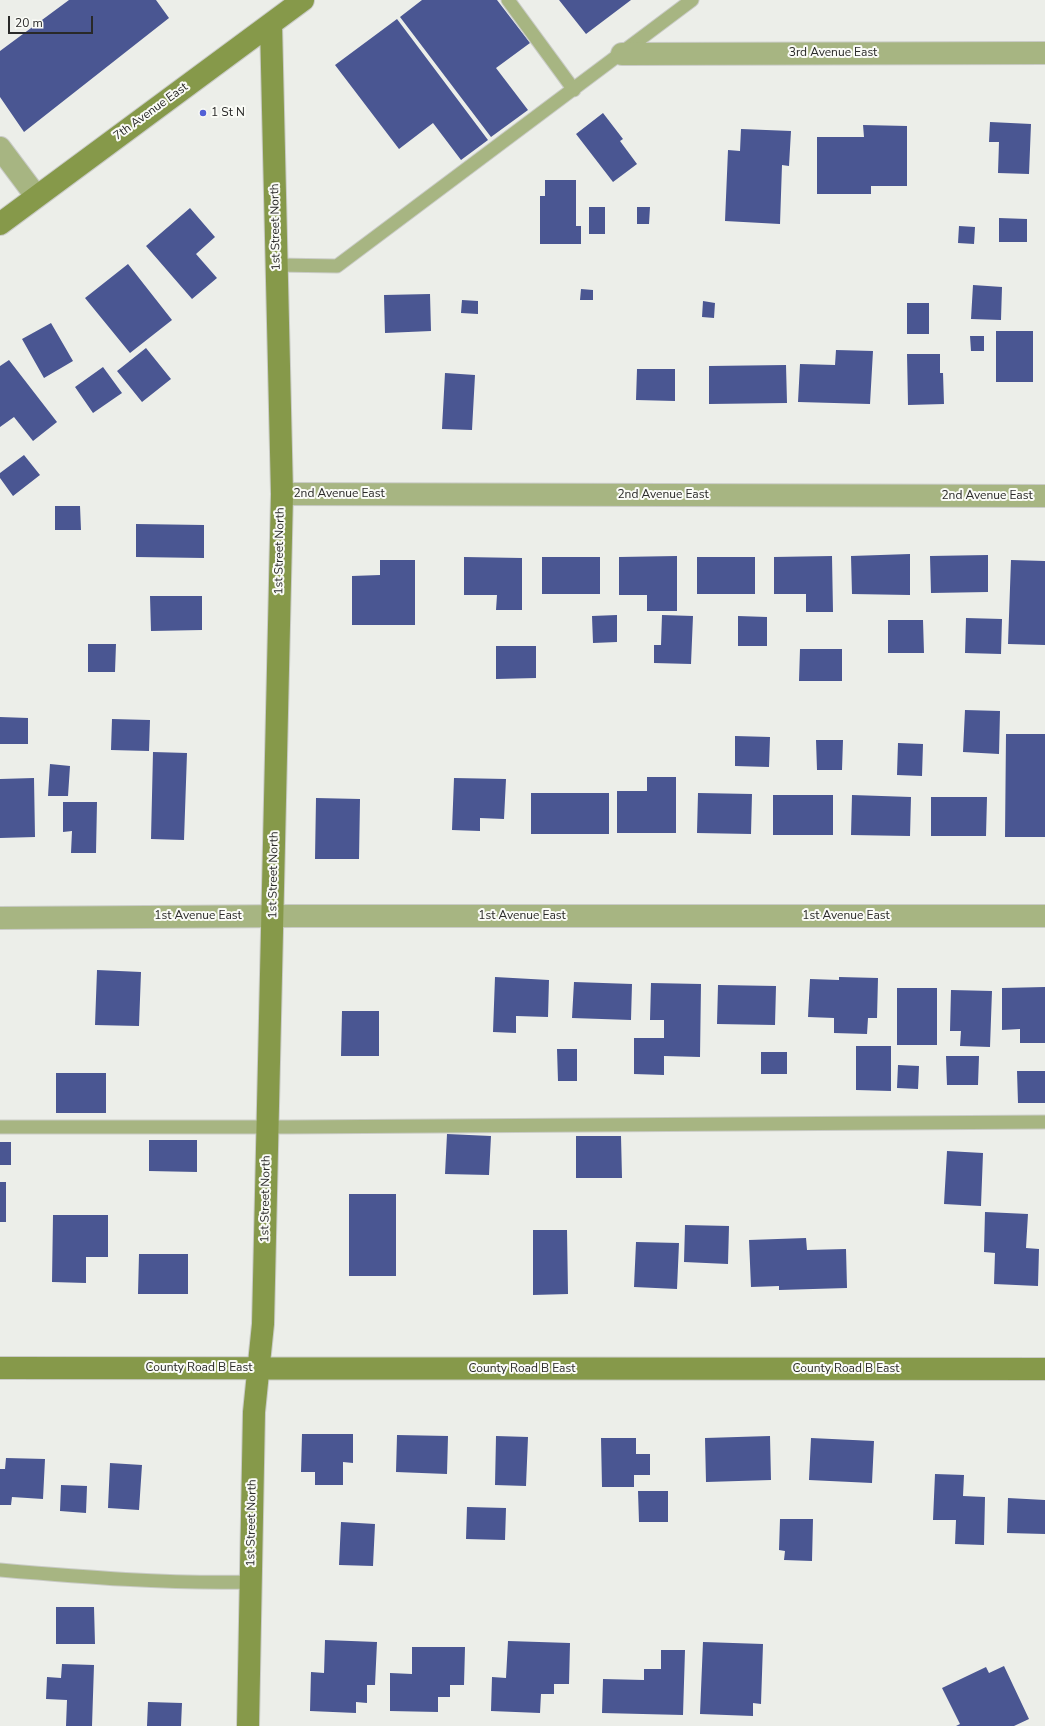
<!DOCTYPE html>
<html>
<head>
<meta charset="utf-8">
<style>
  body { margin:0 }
  #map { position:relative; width:1045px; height:1726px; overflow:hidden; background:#eceee9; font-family:"Nunito Sans",sans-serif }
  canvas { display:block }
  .scale { position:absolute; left:8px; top:16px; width:85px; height:18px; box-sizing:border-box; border:2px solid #292928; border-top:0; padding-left:5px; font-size:12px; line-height:14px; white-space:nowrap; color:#292928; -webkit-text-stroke:3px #fafbf6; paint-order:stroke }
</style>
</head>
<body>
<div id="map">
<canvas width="1045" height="1726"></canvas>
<div class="scale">20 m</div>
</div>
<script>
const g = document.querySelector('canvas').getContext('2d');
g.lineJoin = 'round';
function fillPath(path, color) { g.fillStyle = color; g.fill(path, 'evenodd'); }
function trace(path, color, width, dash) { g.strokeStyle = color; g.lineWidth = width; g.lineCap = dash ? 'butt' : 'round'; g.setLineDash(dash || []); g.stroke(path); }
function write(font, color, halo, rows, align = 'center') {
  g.font = font + ' "Nunito Sans",sans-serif'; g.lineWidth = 4; g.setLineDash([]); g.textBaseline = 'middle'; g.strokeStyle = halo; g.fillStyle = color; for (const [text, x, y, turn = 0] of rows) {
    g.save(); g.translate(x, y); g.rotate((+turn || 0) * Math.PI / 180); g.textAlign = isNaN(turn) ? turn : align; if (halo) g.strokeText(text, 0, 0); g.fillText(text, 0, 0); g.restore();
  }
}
fillPath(new Path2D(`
  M69,0H156L169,18L24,132L0,97V51Z
  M422,0H497L530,43L496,68L528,110L491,137L400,17Z
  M559,0H631L586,34Z
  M397,19L488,140L461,160L433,123L399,149L335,65Z
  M603,113L623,139L620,141L637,164L613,182L576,134Z
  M990,122L1031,124L1029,174L998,173L999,142H989Z
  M863,125L907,126V186H871V194H817V137H864Z
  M741,129L791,131L789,166L782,165L780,224L725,221L728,150L740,151Z
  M545,180H576V226H581V244H540V196H545Z
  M589,207H605V234H589Z
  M637,207H650L649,224H637Z
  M190,208L215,237L196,254L217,278L192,299L146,246Z
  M999,218L1027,219V242H999Z
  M959,226L975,227L974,244L958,243Z
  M128,264L172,320L130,353L85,298Z
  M973,285L1002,287L1001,320L971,319Z
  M581,289L593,290V300H580Z
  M430,294L431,331L385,333L384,295Z
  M462,300L478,301V314L461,313Z
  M703,301L715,303L714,318L702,317Z
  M907,303H929V334H907Z
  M51,323L73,361L44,378L22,339Z
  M996,331H1033V382H996Z
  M970,336H984V351H971Z
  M146,348L171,379L142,402L117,371Z
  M836,350L873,351L870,404L798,402L800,364L835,365Z
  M907,354H940V373H943L944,404L908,405Z
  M9,360L57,422L33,441L14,417L0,427V366Z
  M786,365L787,403L709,404V366Z
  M103,367L122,393L93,413L75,387Z
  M637,369H675V401L636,400Z
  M445,373L475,375L472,430L442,429Z
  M24,455L40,475L13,496L0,478V473Z
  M55,506H80L81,530H55Z
  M136,524L204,525V558L136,557Z
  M910,554V595L852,594L851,556Z
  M988,555V592L931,593L930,556Z
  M677,556V611H647V595H619V557Z
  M832,556L833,612H806V594H774V557Z
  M464,557L522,558V610H496L497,595H464Z
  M542,557H600V594H542Z
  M697,557H755V594H697Z
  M380,560H415V625H352V576L380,575Z
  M1011,560L1045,561V645L1008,644Z
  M150,596H202V630L151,631Z
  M617,615V642L593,643L592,616Z
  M662,615L693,616L691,664L654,663V645H661Z
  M738,616L767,617V646H738Z
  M966,618L1002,619L1001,654L965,653Z
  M888,620H923L924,653H888Z
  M88,644H116L115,672H88Z
  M496,646H536V678L496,679Z
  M800,649H842V681H799Z
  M965,710L1000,711L999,754L963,752Z
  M0,717L28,718V744H0Z
  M112,719L150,720L149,751L111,750Z
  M1006,734H1045V837H1005Z
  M735,736L770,737L769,767L735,766Z
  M816,740H843L842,770H817Z
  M898,743L923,744L922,776L897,775Z
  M153,752L187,753L184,840L151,839Z
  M50,764L70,766L68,796H48Z
  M647,777H676V833H617V791H647Z
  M34,778L35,837L0,838V779Z
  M454,778L506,779L504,819L480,818V831L452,830Z
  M531,793H609V834H531Z
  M698,793L752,794L751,834L697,833Z
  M773,795H833V835H773Z
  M852,795L911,797L910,836L851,835Z
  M931,797H987L986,836H931Z
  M316,798L360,799L359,859H315Z
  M63,802H97L96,853H71L72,831L63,832Z
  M97,970L141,972L139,1026L95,1025Z
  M495,977L549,980L548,1017L516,1016V1033L493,1032Z
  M839,977L878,978L877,1018H868L867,1034L834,1033V1018L808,1017L810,979L839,980Z
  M574,982L632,984L631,1020L572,1018Z
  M651,983L701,984L700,1057L664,1056V1075L634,1074V1038H664V1020H650Z
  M718,985L776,986L775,1025L717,1024Z
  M1045,987V1043H1020V1029L1002,1030V988Z
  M897,988H937V1045H897Z
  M951,990L992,991L990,1047L960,1046L961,1031H950Z
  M342,1011H379V1056H341Z
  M856,1046H891V1091L856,1090Z
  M557,1049H577V1081H558Z
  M761,1052H787V1074H761Z
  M946,1056H979L978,1085H947Z
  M898,1065L919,1066L918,1089L897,1088Z
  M1017,1071H1045V1103H1018Z
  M56,1073H106V1113H56Z
  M447,1134L491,1136L489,1175L445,1174Z
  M576,1136H621L622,1178H576Z
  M149,1140H197V1172L149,1171Z
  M0,1142H11V1165H0Z
  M947,1151L983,1153L981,1206L944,1204Z
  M0,1182H6V1222H0Z
  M349,1194H396V1276H349Z
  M985,1212L1028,1214L1026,1248L1039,1249L1038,1286L994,1284L995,1253L984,1252Z
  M53,1215H108V1257H86V1283L52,1282Z
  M685,1225L729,1226L728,1264L684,1262Z
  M533,1230H567L568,1294L533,1295Z
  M806,1238L807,1250L846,1249L847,1288L779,1290V1286L751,1287L749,1240Z
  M636,1242L679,1243L677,1289L634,1287Z
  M139,1254H188V1294H138Z
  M302,1434H353V1463L343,1462V1485H315V1472H301Z
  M397,1435L448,1436L447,1474L396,1472Z
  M496,1436L528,1437L526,1486L495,1485Z
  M770,1436L771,1480L706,1482L705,1438Z
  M601,1438H636V1454H650V1475H634V1487H602Z
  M811,1438L874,1441L872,1483L809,1480Z
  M6,1458L45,1459L43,1499L12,1497L11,1505H0V1469H5Z
  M110,1463L142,1465L139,1510L108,1508Z
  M935,1474L964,1475L963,1496L985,1497L984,1545L955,1544L956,1520H933Z
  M61,1485L87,1486L86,1513L60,1511Z
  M638,1491H668V1522H639Z
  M1008,1498L1045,1500V1534L1007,1533Z
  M467,1507L506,1508L505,1540L466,1539Z
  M780,1519H813L812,1561L784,1560L785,1551L779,1550Z
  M341,1522L375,1524L373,1566L339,1565Z
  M56,1607H94L95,1644H56Z
  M325,1640L377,1642L375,1685H367V1703L356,1702V1713L310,1711L311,1672L324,1673Z
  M508,1641L570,1643L569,1684H554V1694H541L540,1713L491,1711L492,1677L506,1678Z
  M703,1642L763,1644L761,1704L753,1703V1716L700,1714Z
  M412,1647H465L464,1685H450V1697H438V1712L390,1711V1673L412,1674Z
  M661,1650H685L683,1715L602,1713L603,1679L644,1680V1669H661Z
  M62,1664L94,1665L92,1726H66L67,1700L46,1699L47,1677L61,1678Z
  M1004,1666L1029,1719L1014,1726H956L960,1724L942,1688L986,1667L989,1673Z
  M148,1702L182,1703L181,1726H147Z`), '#4a5692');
const lane = new Path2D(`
  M508,0L574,90
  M277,265L337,266L692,0
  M0,1127H289L1045,1122
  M0,1570C82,1577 169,1584 251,1582`);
const street = new Path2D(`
  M622,54L1045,53
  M0,148L36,196
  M282,494L1045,496
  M0,918L293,916H1045`);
const secondary = new Path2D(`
  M0,224L303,0
  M0,1368L1045,1369
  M248,1726L254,1412L263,1324L282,494L271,24`);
trace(lane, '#c9cbc6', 15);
trace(street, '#c9cbc6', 24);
trace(secondary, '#c9cbc6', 24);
trace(lane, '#a7b582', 13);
trace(street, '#a7b582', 22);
trace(secondary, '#86994a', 22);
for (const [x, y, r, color] of [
  [203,113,4,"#5160d6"]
]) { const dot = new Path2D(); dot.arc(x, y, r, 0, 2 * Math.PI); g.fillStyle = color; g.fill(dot); trace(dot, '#fafbf6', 1.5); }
write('12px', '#292928', '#fafbf6', [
  ["3rd Avenue East",833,53],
  ["7th Avenue East",151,112,-36],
  ["1st Street North",276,227,-91],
  ["2nd Avenue East",339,494],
  ["2nd Avenue East",663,495],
  ["2nd Avenue East",987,496],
  ["1st Street North",280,551,-89],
  ["1st Street North",274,875,-89],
  ["1st Avenue East",198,916],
  ["1st Avenue East",522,916],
  ["1st Avenue East",846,916],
  ["1st Street North",266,1199,-89],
  ["County Road B East",199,1368],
  ["County Road B East",522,1369],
  ["County Road B East",846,1369],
  ["1st Street North",252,1523,-89]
]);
write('12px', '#292928', '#fafbf6', [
  ["1 St N",211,113]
], 'left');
</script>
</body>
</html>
